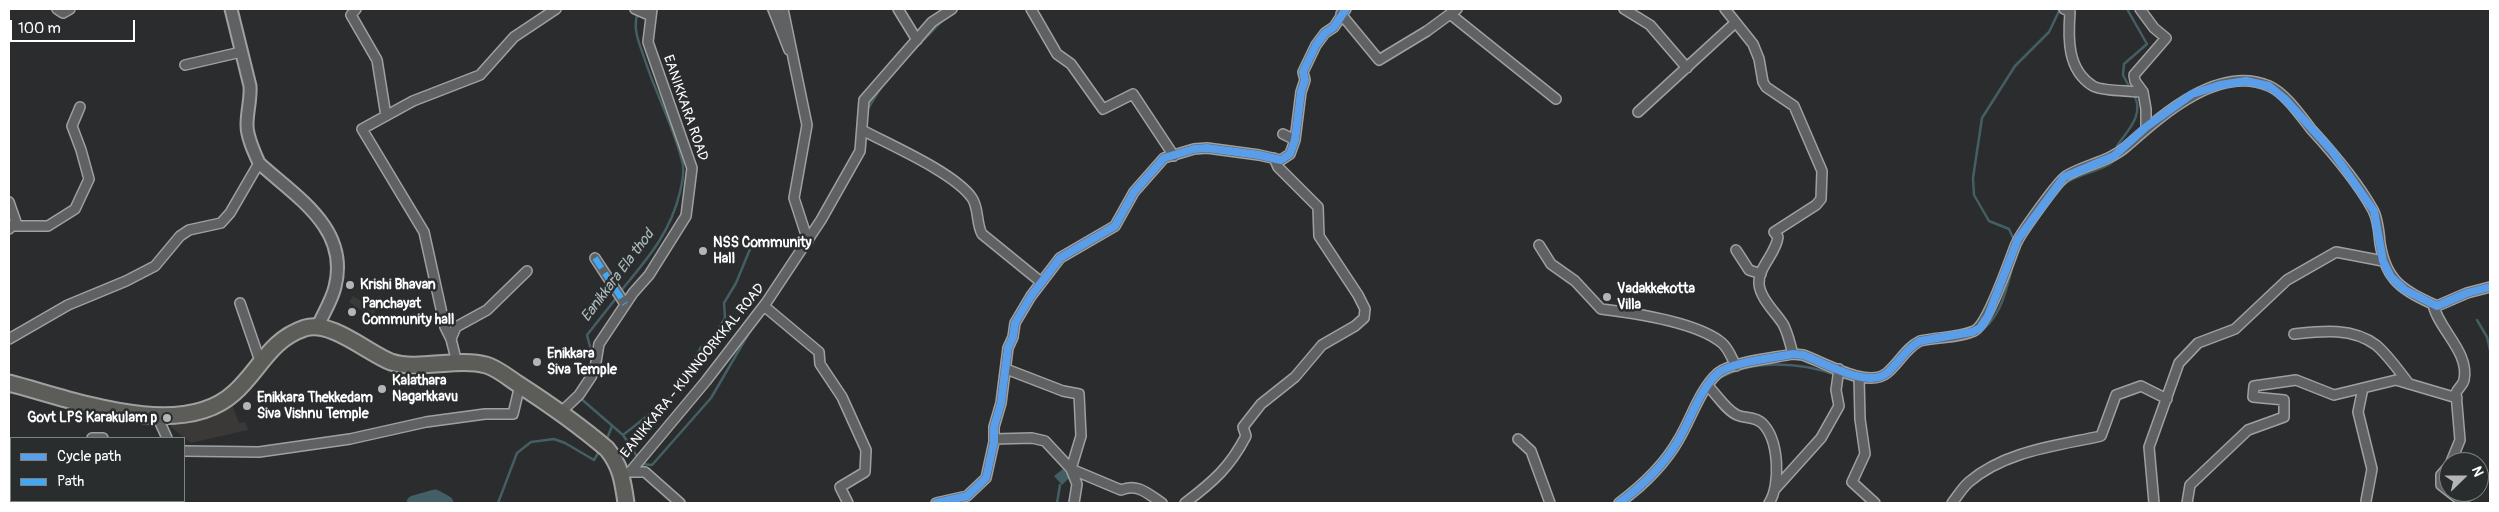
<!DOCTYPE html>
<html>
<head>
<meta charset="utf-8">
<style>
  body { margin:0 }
  #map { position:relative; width:2499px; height:512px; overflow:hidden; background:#2b2c2d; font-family:Pangolin,sans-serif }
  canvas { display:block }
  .frame { position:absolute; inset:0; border:10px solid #fff; pointer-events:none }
  .legend { position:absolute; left:10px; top:437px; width:175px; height:65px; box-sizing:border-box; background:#2a2d2e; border:1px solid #7f8182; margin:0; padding:6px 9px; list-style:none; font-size:15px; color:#fff }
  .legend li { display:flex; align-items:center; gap:10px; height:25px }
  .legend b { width:25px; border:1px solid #7f8182 }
  .north { position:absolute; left:2439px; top:452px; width:50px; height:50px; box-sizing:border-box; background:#2a2d2e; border:1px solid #7f8182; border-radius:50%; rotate:68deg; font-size:14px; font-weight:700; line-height:20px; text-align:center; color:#fff }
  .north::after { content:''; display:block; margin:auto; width:18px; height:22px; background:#b5b5b6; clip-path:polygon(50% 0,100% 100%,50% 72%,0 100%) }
  .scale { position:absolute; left:10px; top:20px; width:125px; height:22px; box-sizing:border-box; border:2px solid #fff; border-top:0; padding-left:6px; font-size:15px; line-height:18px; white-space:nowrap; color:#fff; -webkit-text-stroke:4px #2a2d2e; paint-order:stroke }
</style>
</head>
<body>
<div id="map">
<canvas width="2499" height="512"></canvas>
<div class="frame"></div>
<ul class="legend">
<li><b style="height:6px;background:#5a9eea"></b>Cycle path</li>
<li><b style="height:6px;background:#3fa9f5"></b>Path</li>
</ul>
<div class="north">N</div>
<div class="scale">100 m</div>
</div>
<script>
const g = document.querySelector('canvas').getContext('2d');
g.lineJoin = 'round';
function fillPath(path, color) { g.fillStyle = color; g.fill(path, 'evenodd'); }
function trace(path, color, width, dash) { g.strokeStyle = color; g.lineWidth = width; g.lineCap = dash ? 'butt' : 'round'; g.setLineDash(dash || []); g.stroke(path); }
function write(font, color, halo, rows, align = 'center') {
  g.font = font + ' Pangolin,sans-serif'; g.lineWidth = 5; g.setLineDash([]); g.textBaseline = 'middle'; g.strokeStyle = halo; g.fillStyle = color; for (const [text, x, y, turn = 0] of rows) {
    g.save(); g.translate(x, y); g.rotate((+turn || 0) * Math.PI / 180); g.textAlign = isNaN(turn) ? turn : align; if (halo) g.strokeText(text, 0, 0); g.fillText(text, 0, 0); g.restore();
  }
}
fillPath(new Path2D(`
  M353,296L376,310L372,317L349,302Z
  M231,402L239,423L245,422L248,430L191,443L171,427L170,418Z`), '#3b3937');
fillPath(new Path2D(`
  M1063,469L1070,477L1062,485L1054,476Z`), '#445f64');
trace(new Path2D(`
  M767,9L772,19
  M2127,9L2147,44L2124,64L2123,75L2130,88
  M913,51L944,19
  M867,110L880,89
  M2117,150V146C2127,131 2145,115 2134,95
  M852,174L860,159
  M2063,185C2081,171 2101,173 2116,159L2117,155
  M2023,239L2044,209
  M2014,240L2009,229L1989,221L1974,195L1973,178L1982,118L2015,66L2049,32L2060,9
  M620,292C647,259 670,234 680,192C682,184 684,173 683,165C675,128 655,93 644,57C639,43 632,27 638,13
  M2477,320L2487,337L2490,350
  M1977,333C2000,321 2006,291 2012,268
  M593,358L587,335L617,297
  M1841,377L1857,382
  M1718,379C1753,359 1799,362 1836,375
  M1862,383L1877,381
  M579,397L623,435L669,399L681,383L701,347L711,342L725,318L724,303L736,283L753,242C770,240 781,248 799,248
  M623,435L642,464L652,465L711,398L749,333L787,279
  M606,441L612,426
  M1627,502L1642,491L1655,478
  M498,503L517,453L531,442L554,439L565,443L594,460L600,450
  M1057,503L1060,485`), '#445f64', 2.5);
trace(new Path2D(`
  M414,503L435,497L446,503`), '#445f64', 15);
const minor = new Path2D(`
  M57,9L63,13L70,9
  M356,9L351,15L377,60L386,116
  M635,9L651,16
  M773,9L789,50
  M783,9L807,125L794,198L808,241
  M898,9L917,40
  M1031,9L1057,54L1071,64L1103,109L1133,94L1174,156
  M1624,9L1650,25L1687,68
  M1725,9L1753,44L1759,59L1763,82L1766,87L1794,106L1822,171L1821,199L1816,205L1774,232L1778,237C1776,254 1758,267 1759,284C1760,298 1776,313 1783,324C1788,333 1790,344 1793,354
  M2064,9L2070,12C2068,38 2067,70 2093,86C2101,91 2131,91 2143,92L2146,109V127
  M2140,9L2154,28L2166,38L2134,75L2135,81L2143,92
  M1341,14L1379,60L1427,31L1457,9
  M1450,14L1556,99
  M185,65L241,52
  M1638,112L1735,23
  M862,130C890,145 955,173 972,198C979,208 976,223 982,234L1041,282
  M1283,134L1295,140
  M9,202L16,222L9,229
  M15,226H48L75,209L89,179L81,150L72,126L80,107
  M2017,242C2021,233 2058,181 2066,176C2086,164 2109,162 2127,146C2161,116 2218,64 2269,86C2285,93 2300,115 2311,129C2333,153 2357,181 2373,210C2378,219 2379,232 2380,243C2386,282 2403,290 2437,306L2467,293L2490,287
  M1539,245L1551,264L1575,281L1601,309C1634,313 1697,322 1722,343C1729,349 1732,359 1736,366
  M1736,250L1749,270L1761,274
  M595,258L625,304
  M240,303L260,361
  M2433,304C2438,329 2470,352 2464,380C2463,385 2458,388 2456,393L2460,440L2451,462
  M764,306L819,352L820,364L842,397L866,450L865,472L840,487L848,503
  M2294,334C2321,331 2352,327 2376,345C2388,355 2399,371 2409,384
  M9,339L68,305L126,281L155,266L180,236L189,230L221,223L230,213L259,163
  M451,339L445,327L424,232L362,129L413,101L480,75L514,37L556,9
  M457,363L451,339L456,327L487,310L527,271
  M1006,369L1063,391L1079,394L1081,436L1071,469L1121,490C1138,483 1148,494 1162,503
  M1859,377L1860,419L1865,454L1852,482L1875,503
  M1708,386C1717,395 1726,410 1737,415C1746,419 1754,416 1762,423C1779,439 1781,485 1769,503
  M2363,388L2358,412L2372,469L2366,501
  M560,413L579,395L591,377L595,368L599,344L633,293L649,275L686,216L692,168L648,42L652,9
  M157,416L167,438
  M92,438H103
  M994,439L1032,438L1045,441L1071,469L1077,484L1074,503
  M1518,439L1531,451L1550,503
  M184,451L259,452L350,439L426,422L485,414H513L520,385
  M2449,466L2441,475V485L2464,503
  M630,472H645L680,503
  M622,474L630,472L706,381L766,303L821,220L860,151L864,100L932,22L952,9
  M1776,488L1821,438L1839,406L1836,390L1839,369
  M119,501L122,503
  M105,503L110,501
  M936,503L967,496L986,478L994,442V427L1001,403L1008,348L1013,337L1015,323L1031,296L1060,258L1115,226L1134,192L1164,158L1194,149L1207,148L1259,155L1281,160L1290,154L1295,140L1301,92L1305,80L1303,72L1316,45L1325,33L1334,27L1346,9
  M1185,503C1213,482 1230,467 1246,436L1243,427L1261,404L1295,377L1322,345L1355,326L1364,318L1365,309L1358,295L1319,236L1318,207L1278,167L1274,158
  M1619,503C1642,486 1665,464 1679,439C1691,419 1700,389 1718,373C1732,362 1774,358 1793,354L1803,355C1823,362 1868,389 1887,373C1899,363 1906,348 1920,341C1937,337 1959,338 1974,331C1988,325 2009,261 2016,244
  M1952,503C1957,497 1962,488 1969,482C2005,451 2056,446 2101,436L2116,395L2141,386L2167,399
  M2154,503L2149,447L2179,363L2198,343L2235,329L2287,280L2336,252L2383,261
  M2187,503L2190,485L2248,430L2284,417V400L2253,397L2254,386L2296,380L2334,395L2396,380L2457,398`);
const tertiary = new Path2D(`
  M231,9L250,86C251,99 247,111 247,125C247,137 254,152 259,163C296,197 350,228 335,287C332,300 323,314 318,326`);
const primary = new Path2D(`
  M9,383C71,399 180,442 234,393C260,370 269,340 305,328C331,320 368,353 391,362C417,371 459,357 486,365C497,368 509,378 518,384C549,404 579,425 607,449C621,466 623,482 626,503`);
trace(minor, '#a0a0a0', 12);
trace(tertiary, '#a0a0a0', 15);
trace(primary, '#a0a0a0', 19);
trace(minor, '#606162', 9);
trace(tertiary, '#606162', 11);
trace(primary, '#5c5c58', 15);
trace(new Path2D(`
  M595,258L625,304`), '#3fa9f5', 6, [12, 6]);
trace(new Path2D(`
  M936,503L967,496L986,478L994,442V427L1001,403L1008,348L1013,337L1015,323L1031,296L1060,258L1115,226L1134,192L1164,158L1194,149L1207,148L1259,155L1281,160L1290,154L1295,140L1301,92L1305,80L1303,72L1316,45L1325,33L1334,27L1346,9
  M1619,503C1642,486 1665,464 1679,439C1691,419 1700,389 1718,373C1732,362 1774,358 1793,354L1803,355C1823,362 1868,389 1887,373C1899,363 1906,348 1920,341L1972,332L1980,328L1988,316L2018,239L2064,177L2114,156L2146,127L2192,94L2220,85L2246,81L2269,86L2285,99L2332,151L2374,211L2383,261L2391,277L2405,290L2437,306L2467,293L2490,287`), '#5a9eea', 8);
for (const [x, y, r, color] of [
  [703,251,5,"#b5b5b6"],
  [350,285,5,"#b5b5b6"],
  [1607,297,5,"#b5b5b6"],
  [352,312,5,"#b5b5b6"],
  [537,362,5,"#b5b5b6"],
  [382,389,5,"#b5b5b6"],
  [247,406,5,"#b5b5b6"],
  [167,418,5,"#b5b5b6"]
]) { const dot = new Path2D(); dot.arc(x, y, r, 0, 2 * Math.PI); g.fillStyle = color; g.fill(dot); trace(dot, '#2a2d2e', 2); }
write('14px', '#fff', '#2a2d2e', [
  ["EANIKKARA ROAD",685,108,71],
  ["EANIKKARA - KUNNOORKKAL ROAD",693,371,-51]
]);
write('bold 14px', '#fff', '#2a2d2e', [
  ["NSS Community",713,243],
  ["Hall",713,259],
  ["Krishi Bhavan",360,285],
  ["Vadakkekotta",1617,289],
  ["Villa",1617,305],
  ["Panchayat",362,304],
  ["Community hall",362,320],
  ["Enikkara",547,354],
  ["Siva Temple",547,370],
  ["Kalathara",392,381],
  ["Nagarkkavu",392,397],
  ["Enikkara Thekkedam",257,398],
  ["Siva Vishnu Temple",257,414],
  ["Govt LPS Karakulam p",157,418,"right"]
], 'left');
write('italic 15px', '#acb9bc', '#2a2d2e', [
  ["Eanikkara Ela thod",618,276,-53]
]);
</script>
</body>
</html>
